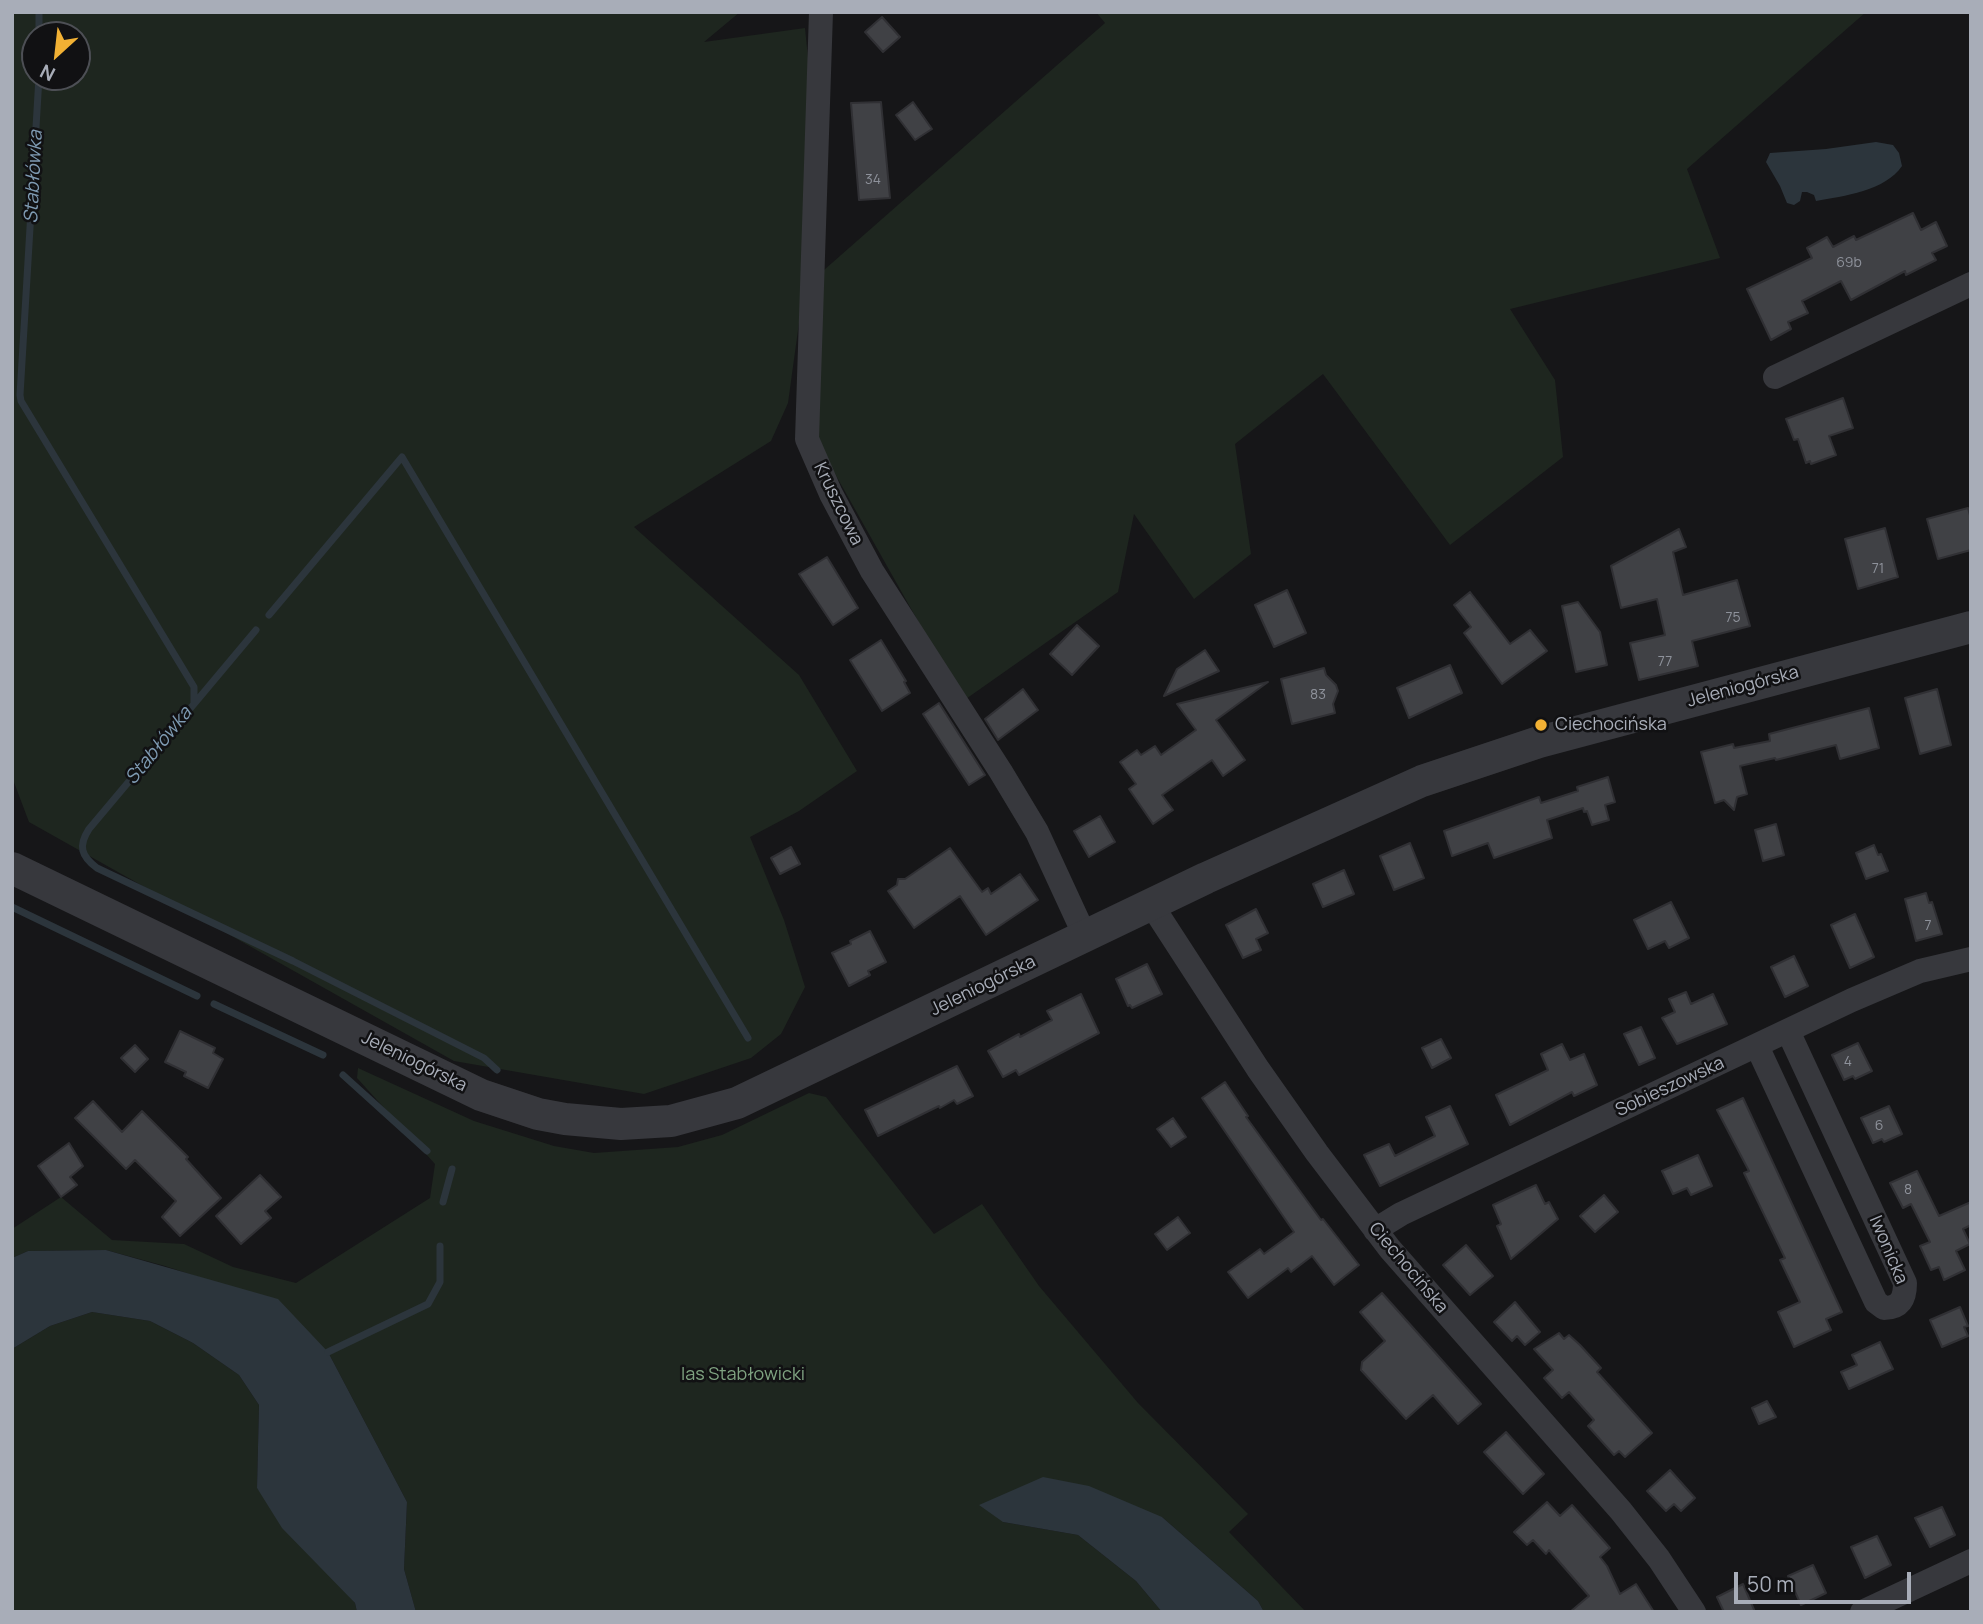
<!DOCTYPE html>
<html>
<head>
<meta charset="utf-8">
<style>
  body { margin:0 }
  #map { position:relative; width:1983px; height:1624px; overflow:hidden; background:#161618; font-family:Manrope,sans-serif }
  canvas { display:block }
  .frame { position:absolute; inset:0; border:14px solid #a8adb8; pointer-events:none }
  .north { position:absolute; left:21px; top:21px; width:70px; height:70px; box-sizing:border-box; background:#111113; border:2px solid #4d4f55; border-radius:50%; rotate:207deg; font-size:19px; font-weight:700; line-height:28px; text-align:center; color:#a8adb8 }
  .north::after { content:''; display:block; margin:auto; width:24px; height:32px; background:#f2b134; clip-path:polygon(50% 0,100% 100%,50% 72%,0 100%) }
  .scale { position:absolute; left:1734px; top:1572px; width:177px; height:32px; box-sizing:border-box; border:4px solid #a8adb8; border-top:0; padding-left:9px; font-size:21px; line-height:24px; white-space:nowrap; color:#a8adb8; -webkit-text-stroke:5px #111113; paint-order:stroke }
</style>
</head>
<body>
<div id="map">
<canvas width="1983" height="1624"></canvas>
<div class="frame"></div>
<div class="north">N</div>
<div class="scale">50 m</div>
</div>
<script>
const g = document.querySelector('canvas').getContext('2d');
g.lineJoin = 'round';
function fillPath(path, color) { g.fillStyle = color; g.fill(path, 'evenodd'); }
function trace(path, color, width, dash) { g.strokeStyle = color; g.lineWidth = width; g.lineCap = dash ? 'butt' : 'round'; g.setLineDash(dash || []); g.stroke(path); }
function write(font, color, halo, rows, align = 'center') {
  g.font = font + ' Manrope,sans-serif'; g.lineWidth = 5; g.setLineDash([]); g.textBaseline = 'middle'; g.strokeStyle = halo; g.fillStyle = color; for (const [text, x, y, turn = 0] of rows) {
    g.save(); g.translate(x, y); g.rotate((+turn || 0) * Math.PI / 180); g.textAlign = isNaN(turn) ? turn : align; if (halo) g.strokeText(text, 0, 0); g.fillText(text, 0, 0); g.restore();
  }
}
fillPath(new Path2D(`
  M12,12H740L704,42L805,28L810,78L802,301L788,403L771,441L634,527L799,675L857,771L799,811L750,837L784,920L805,987L781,1034L751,1058L644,1094L454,1061L29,822L12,777ZM35,35H77V77H35Z
  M1096,12H1866L1687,169L1720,258L1510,309L1555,380L1563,457L1450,545L1323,374L1235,444L1251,554L1194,599L1134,514L1118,592L963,701L816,440L824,270L1105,23Z
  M358,1068L474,1121L554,1146L594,1153L678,1147L722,1135L809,1093L826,1097L934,1234L982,1204L1039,1286L1138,1403L1248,1514L1229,1532L1306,1612H1264L1258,1601L1162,1517L1003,1522L1078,1535L1136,1581L1162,1612H416L404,1569L407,1502L328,1352L220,1284L165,1266L106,1250L28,1251L12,1258V1229L61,1197L112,1240L184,1244L233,1267L296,1283L430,1198L435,1164L357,1078Z
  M92,1312L150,1321L193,1343L239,1375L259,1405L257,1488L355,1603L357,1612H12V1349L50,1326Z`), '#1e261f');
fillPath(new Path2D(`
  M1876,142L1893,145L1899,153L1902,166C1885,191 1844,196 1816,201L1814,195L1807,192H1802L1800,201L1794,205L1787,203L1780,186L1766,162L1770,153L1826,149Z
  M106,1250L278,1299L328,1352L407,1502L404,1569L416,1612H357L355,1603L282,1528L257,1488L259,1405L239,1375L193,1343L150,1321L92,1312L50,1326L12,1349V1258L28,1251Z
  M1043,1477L1089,1486L1162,1517L1258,1601L1264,1612H1162L1136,1581L1078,1535L1003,1522L979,1505Z`), '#2c353c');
trace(new Path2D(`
  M39,12V35
  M39,77L20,395L21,401L194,687V704L89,829C78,846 81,856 97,868L293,961L484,1058L497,1070
  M269,615L402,457L748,1038
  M194,704L256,630
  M12,907L197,996
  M214,1004L323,1055
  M343,1075L427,1151
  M443,1202L452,1169
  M328,1352L428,1304L440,1282V1246`), '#2c353c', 7);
const building = new Path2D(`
  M882,17L900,37L883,52L865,32Z
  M881,102L890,198L859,200L851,103Z
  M913,102L932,129L915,140L896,115Z
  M1913,213L1921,230L1936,222L1947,246L1932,253L1936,260L1906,275L1905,271L1851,300L1841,281L1802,301L1808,313L1788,322L1791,329L1771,340L1747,289L1812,258L1807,248L1827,237L1833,247L1854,236L1856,240Z
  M1843,398L1853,428L1829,436L1836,455L1811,464L1810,461L1806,463L1798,439L1794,440L1786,419Z
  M1968,508L1971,519V550L1938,559L1927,519Z
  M1885,528L1898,577L1858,589L1845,539Z
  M1679,529L1686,547L1673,552L1683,595L1737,580L1750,626L1692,641L1698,666L1639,680L1630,643L1665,635L1657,599L1621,608L1611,566Z
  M827,557L858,608L833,625L799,574Z
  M1287,590L1306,633L1274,647L1255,605Z
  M1470,592L1510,644L1530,630L1547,651L1502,684L1464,633L1471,627L1454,605Z
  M1578,602L1600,632L1607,665L1576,672L1562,606Z
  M1077,625L1099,646L1072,675L1050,654Z
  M881,640L906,681L904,682L910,693L882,711L850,660Z
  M1205,650L1219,671L1164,696L1177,669Z
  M1450,665L1462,693L1409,718L1397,688Z
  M1324,668L1326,675L1336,685L1338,691L1333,704L1335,713L1292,724L1281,679Z
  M1268,682L1216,720L1245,760L1223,776L1212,760L1162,795L1173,810L1153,824L1129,789L1136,784L1120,762L1137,750L1141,755L1155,746L1161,755L1196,730L1177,704Z
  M1023,689L1038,710L998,740L985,719Z
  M1937,689L1951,745L1920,754L1905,698Z
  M939,703L985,775L969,785L923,714Z
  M1869,708L1879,748L1840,759L1836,745L1776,760L1775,758L1740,766L1747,794L1737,797L1734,810L1724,800L1715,803L1701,752L1733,744L1734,748L1770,741L1769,734Z
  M1608,777L1615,802L1605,805L1609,820L1592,825L1587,811L1584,812L1583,808L1547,820L1552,838L1494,858L1488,843L1452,856L1444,831L1539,797L1541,803L1578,791L1577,787Z
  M1100,816L1115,842L1089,857L1074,831Z
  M1776,824L1784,855L1763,861L1755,830Z
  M1410,843L1424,878L1394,890L1380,856Z
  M1874,845L1878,855L1881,854L1888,871L1866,879L1856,853Z
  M791,847L800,864L780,874L771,858Z
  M950,848L982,892L988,888L991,894L1020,874L1038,900L986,935L960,896L914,928L888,891L897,885L898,879H905Z
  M1344,870L1354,894L1323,907L1313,884Z
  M1926,893L1929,903L1932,902L1942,934L1916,941L1905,899Z
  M1671,902L1689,938L1669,948L1665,941L1648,949L1634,920Z
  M1256,909L1268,933L1256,939L1261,950L1243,958L1226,925Z
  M1855,914L1874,957L1850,968L1831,925Z
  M870,931L886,962L868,971L870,975L849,986L832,953L851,944L850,941Z
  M1794,956L1808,986L1785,997L1771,967Z
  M1147,964L1162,994L1132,1008L1130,1005L1128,1006L1116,979Z
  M1686,992L1691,1004L1713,994L1727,1024L1677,1044L1662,1018L1675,1012L1669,999Z
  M1081,994L1099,1033L1019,1075L1016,1070L1003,1077L988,1051L1019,1034L1020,1037L1052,1020L1047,1011Z
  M1641,1027L1655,1058L1639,1065L1624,1034Z
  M180,1031L215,1048L213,1053L223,1059L208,1088L184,1076L186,1072L165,1062Z
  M1441,1039L1451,1058L1432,1068L1422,1048Z
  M1858,1043L1872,1071L1855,1079L1853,1076L1844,1080L1832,1055Z
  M1562,1044L1570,1060L1584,1054L1597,1085L1574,1096L1572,1092L1510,1125L1496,1095L1548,1070L1541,1054Z
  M135,1045L148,1059L135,1072L121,1058Z
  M957,1066L973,1096L957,1104L954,1100L940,1108L939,1106L878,1136L865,1110Z
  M1225,1082L1248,1116L1246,1117L1321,1220L1323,1219L1359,1265L1334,1285L1312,1256L1291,1272L1288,1268L1248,1298L1228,1272L1260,1249L1264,1254L1294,1232L1202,1098Z
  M1743,1098L1842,1312L1826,1319L1831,1330L1794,1347L1778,1312L1800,1302L1780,1260L1785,1258L1744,1173L1749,1171L1717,1110Z
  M93,1101L122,1132L142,1111L188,1157L186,1159L221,1198L180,1236L162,1217L176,1201L135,1160L126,1169L75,1118Z
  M1450,1106L1468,1144L1380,1186L1364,1155L1389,1144L1395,1156L1435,1136L1426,1117Z
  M1889,1106L1902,1134L1884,1142L1882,1139L1873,1143L1861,1118Z
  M1173,1118L1186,1137L1171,1147L1157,1129Z
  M69,1143L83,1166L70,1177L77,1185L61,1197L38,1166Z
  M1698,1155L1712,1186L1691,1195L1687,1188L1673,1194L1662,1171Z
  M1917,1171L1939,1216L1971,1202V1225L1963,1229L1970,1244L1956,1251L1965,1270L1944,1280L1939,1267L1931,1270L1920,1246L1930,1242L1911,1204L1903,1208L1890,1183Z
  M260,1175L281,1197L265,1211L271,1218L241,1244L216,1216Z
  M1536,1185L1545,1204L1549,1202L1558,1219L1511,1259L1497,1226L1501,1224L1493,1205Z
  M1604,1195L1618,1212L1595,1232L1580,1216Z
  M1178,1217L1190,1233L1167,1250L1155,1234Z
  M1466,1245L1493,1276L1470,1295L1443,1265Z
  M1382,1293L1481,1404L1458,1424L1433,1395L1406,1419L1361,1370L1362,1362L1385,1341L1360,1312Z
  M1515,1302L1540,1332L1525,1345L1517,1336L1512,1341L1494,1322Z
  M1960,1307L1968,1326L1964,1327L1968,1336L1942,1347L1930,1320Z
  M1559,1333L1564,1339L1569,1335L1580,1345L1601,1368L1597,1372L1652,1433L1625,1457L1619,1451L1614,1455L1588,1426L1594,1420L1569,1392L1562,1398L1544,1378L1553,1370L1534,1349Z
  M1880,1342L1893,1369L1849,1389L1841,1372L1857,1365L1852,1355Z
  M1767,1401L1776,1417L1759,1424L1752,1408Z
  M1506,1432L1544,1474L1523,1494L1484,1452Z
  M1670,1470L1695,1498L1681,1511L1674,1504L1666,1511L1647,1491Z
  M1547,1502L1560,1516L1572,1505L1610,1548L1600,1557L1607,1566L1620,1594L1636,1584L1654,1612H1570L1589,1596L1549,1550L1546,1554L1533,1540L1527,1545L1514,1532Z
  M1942,1507L1955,1535L1930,1547L1915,1518Z
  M1877,1536L1891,1565L1865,1578L1851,1547Z
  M1813,1565L1826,1593L1801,1605L1788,1576Z
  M1743,1584L1755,1612H1724L1717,1597Z`);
fillPath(building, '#404145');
trace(building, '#303034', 2);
trace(new Path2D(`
  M821,12L807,439L831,494L872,571L1001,772L1037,832L1085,936
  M1775,377L1971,284
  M1151,904L1258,1069L1317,1153L1390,1249L1621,1511L1659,1559L1694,1612
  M1757,1046L1876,1302L1884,1308C1900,1308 1905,1299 1905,1283L1788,1031
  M1375,1230L1401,1214L1852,1000L1920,971L1971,959
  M1862,1612L1971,1561`), '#37383d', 24);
trace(new Path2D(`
  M12,868L481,1095L538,1114L565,1119L621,1124L671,1121L737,1103L1206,878L1422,781L1539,742L1971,627`), '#37383d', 32);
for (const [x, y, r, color] of [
  [1541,725,7,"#f2b134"]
]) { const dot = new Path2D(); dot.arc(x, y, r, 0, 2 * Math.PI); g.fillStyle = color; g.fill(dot); trace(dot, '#111113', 2.5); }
write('14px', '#8e929b', null, [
  ["34",873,180],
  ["69b",1849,263],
  ["71",1878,569],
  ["75",1733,618],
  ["77",1665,662],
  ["83",1318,695],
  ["7",1928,926],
  ["4",1848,1062],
  ["6",1879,1126],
  ["8",1908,1190]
]);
write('18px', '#a8adb8', '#111113', [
  ["Kruszcowa",838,504,64],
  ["Jeleniogórska",1743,687,-15],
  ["Jeleniogórska",983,986,-26],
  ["Jeleniogórska",414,1062,26],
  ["Sobieszowska",1670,1087,-25],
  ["Iwonicka",1888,1250,67],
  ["Ciechocińska",1408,1268,50]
]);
write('18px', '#a8adb8', '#111113', [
  ["Ciechocińska",1555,725]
], 'left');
write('18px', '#7fa381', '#111113', [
  ["las Stabłowicki",743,1375]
]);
write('italic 19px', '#7f9bb3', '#111113', [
  ["Stabłówka",34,177,-87],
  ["Stabłówka",159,746,-51]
]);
</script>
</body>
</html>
